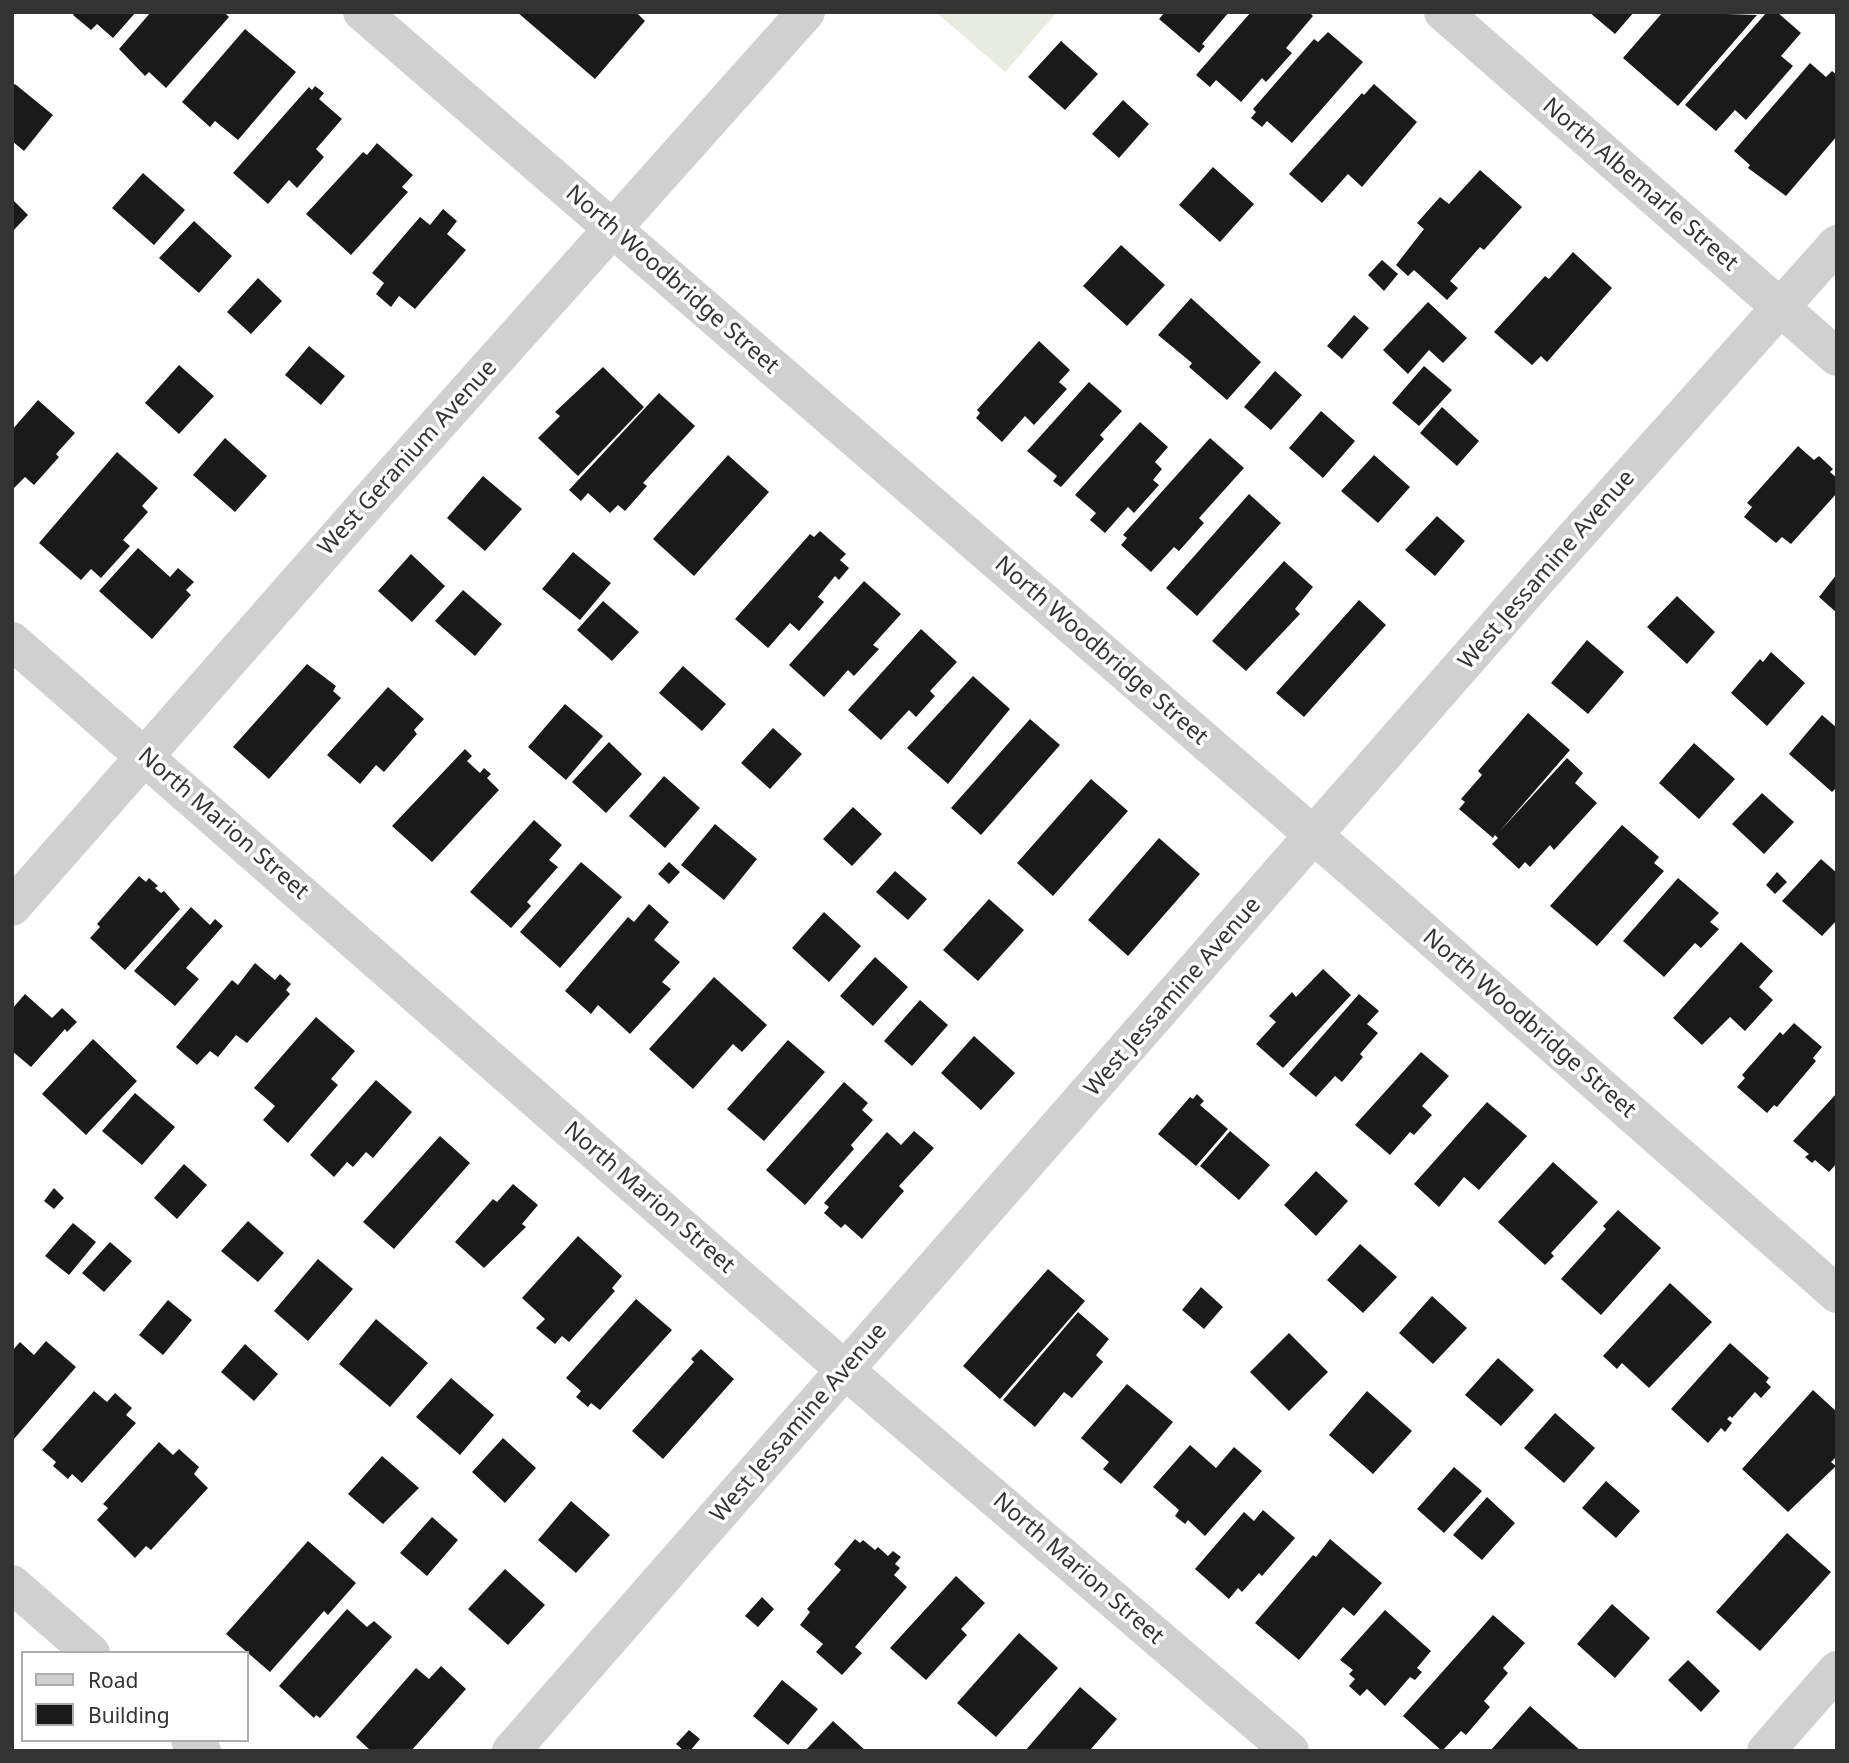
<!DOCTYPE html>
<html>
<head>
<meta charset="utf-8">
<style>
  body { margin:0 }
  #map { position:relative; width:1849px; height:1763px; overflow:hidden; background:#fff; font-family:"Noto Sans",sans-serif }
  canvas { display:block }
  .frame { position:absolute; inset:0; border:14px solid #333; pointer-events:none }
  .legend { position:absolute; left:21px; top:1651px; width:228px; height:91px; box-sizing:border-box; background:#fff; border:2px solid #adadad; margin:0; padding:9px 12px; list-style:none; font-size:21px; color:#333 }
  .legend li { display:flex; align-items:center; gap:14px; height:35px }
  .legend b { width:35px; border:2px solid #adadad }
</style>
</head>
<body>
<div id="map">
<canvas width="1849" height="1763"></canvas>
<div class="frame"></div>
<ul class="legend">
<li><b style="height:9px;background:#d0d0d0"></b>Road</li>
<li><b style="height:19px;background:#1a1a1a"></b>Building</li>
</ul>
</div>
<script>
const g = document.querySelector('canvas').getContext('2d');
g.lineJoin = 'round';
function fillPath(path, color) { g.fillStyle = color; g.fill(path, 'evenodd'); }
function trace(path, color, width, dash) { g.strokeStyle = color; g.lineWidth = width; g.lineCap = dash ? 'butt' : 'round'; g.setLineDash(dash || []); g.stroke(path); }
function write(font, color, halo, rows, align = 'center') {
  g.font = font + ' "Noto Sans",sans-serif'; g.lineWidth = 7; g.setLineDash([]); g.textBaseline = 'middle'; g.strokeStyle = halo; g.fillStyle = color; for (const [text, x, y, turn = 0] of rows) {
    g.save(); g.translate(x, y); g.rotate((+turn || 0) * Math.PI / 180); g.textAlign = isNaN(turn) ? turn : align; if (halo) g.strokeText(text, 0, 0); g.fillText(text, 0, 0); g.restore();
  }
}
fillPath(new Path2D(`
  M936,12H1057L1005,72Z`), '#e6ecdf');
fillPath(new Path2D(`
  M75,12H136L113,38L97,24L91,30L73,15Z
  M151,12H224L229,17L166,88L149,72L145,76L119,49Z
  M517,12H636L645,21L595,79Z
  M1165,12H1229L1202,44L1205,46L1199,53L1159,19Z
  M1251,12H1309L1313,16L1286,48L1292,53L1266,82L1262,78L1241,102L1216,80L1210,87L1196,75Z
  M1589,12H1634L1615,34Z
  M1663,12L1757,15L1678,106L1623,58Z
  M1767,12H1777L1801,33L1781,56L1793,66L1746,120L1735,110L1716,131L1685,105Z
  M245,29L296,72L238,140L215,121L210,127L182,102Z
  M1328,32L1363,62L1292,143L1267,121L1262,127L1251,118L1256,112L1253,109L1314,39L1318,42Z
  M1061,41L1098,74L1065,110L1028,77Z
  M1810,63L1826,77L1832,71L1837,75V136L1786,196L1748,168L1750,165L1734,151Z
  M15,84L53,115L24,151L12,141V87Z
  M1374,84L1417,122L1362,187L1348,174L1322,203L1289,174L1362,93L1364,95Z
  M315,86L324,93L319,99L342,119L316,149L324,157L297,188L289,180L268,204L233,173L309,87L312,90Z
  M1123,100L1149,124L1119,158L1092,134Z
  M377,143L413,175L402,187L408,192L351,255L306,214L363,152L367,155Z
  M1213,167L1254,204L1220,242L1179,205Z
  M1480,170L1522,207L1484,250L1480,247L1450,281L1458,288L1447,300L1414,270L1408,276L1396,265L1424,229L1417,223L1440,197L1449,204Z
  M143,173L185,210L154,245L112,208Z
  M12,199L28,215L12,232Z
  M443,209L457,221L447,234L466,250L415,309L399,296L391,307L376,294L384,283L372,273L420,217L430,225Z
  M194,221L232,256L199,293L159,258Z
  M1121,245L1165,285L1127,326L1083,286Z
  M1573,252L1612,288L1547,362L1541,356L1532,365L1494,332L1545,276L1549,279Z
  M1382,260L1398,274L1384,291L1368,275Z
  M258,278L282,301L251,334L227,312Z
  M1191,298L1261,362L1227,400L1189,367L1192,363L1158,335Z
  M1428,302L1467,338L1443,363L1429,350L1408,374L1383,350Z
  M1354,315L1369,328L1342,359L1327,346Z
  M1039,341L1070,370L1059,382L1067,389L1034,425L1025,416L1002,442L976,418L980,413L977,410Z
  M309,346L345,376L321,405L285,375Z
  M179,365L214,396L179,434L145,403Z
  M1424,366L1452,390L1419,426L1392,403Z
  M603,367L644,407L578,476L538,438L560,416L555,412Z
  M1275,371L1302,395L1271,430L1244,407Z
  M1089,382L1122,411L1100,435L1104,439L1061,487L1053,481L1057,476L1027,451Z
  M659,393L695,426L643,483L647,486L625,511L618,505L610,513L588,493L581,501L569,490Z
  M38,400L75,433L56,454L59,457L34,485L25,477L12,490V430Z
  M1442,407L1479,441L1457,466L1420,433Z
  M1321,411L1355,441L1323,478L1289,448Z
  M1140,422L1168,447L1155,462L1162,469L1153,480L1159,485L1134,513L1128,507L1105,533L1090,520L1096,513L1075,495Z
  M225,438L267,476L235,512L193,475Z
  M1210,438L1244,468L1199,518L1204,523L1179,551L1174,547L1151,572L1121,545L1127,538L1123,535Z
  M1798,446L1814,460L1819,456L1833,469L1830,472L1837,478V493L1791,544L1782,537L1776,543L1744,517L1752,507L1747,503Z
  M117,452L158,488L142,506L148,512L123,540L130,546L101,578L91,569L81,580L39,543Z
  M728,455L769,492L694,576L653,539Z
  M1374,455L1410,487L1378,523L1341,491Z
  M483,476L522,509L485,551L447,518Z
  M1249,494L1281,523L1197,616L1166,588Z
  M1437,516L1465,541L1435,576L1405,550Z
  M820,531L846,554L840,560L849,568L839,580L835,576L818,597L824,602L799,631L790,623L768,648L735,619L810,534L814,537Z
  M138,548L170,577L178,568L194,582L186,590L191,595L152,639L99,591Z
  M573,552L611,583L580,620L542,589Z
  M411,554L445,586L412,622L378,591Z
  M1284,561L1313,587L1295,609L1300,614L1246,671L1212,641Z
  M1837,574V613L1819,597Z
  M864,581L901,614L873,645L879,649L854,676L848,670L824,697L789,665Z
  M463,590L502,624L475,656L435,621Z
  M1677,596L1715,632L1687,664L1647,627Z
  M1359,600L1386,625L1304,717L1276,693Z
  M603,601L639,632L612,661L577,630Z
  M921,629L957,662L930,691L935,696L916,717L909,710L881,740L848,710Z
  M1587,640L1624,672L1588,714L1551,683Z
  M1771,652L1805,683L1767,726L1731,693L1760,659L1763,662Z
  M307,664L336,686L333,691L341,698L269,779L233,747Z
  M683,666L726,704L702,731L659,693Z
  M973,676L1010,709L948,784L907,748Z
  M388,687L424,719L414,730L417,734L384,772L376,765L360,784L327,755Z
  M565,704L603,736L566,780L528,747Z
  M1528,713L1570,750L1499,832L1567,758L1583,773L1575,783L1597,803L1554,850L1550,845L1530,867L1525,862L1519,869L1492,844L1498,838L1495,835L1493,838L1459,809L1465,802L1461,799L1482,775L1478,771Z
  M1822,715L1837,728V787L1832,792L1789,754Z
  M1030,719L1060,745L981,835L951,808Z
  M773,728L802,754L770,789L741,763Z
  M609,742L642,774L606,813L572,782Z
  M1694,743L1735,779L1699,819L1659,783Z
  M465,749L472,756L467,761L480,773L484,768L491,774L487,778L499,790L432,862L392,826Z
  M664,776L700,808L665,848L629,816Z
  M1091,779L1128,811L1053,896L1017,863Z
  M1762,793L1794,822L1764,854L1732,824Z
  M853,807L882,834L852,866L823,839Z
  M534,820L562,845L549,860L558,867L527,902L531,906L511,928L470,892Z
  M715,824L757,859L724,900L681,865Z
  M1622,825L1659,857L1654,863L1664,871L1597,946L1550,906Z
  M1159,838L1200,874L1128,956L1088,920Z
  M1821,859L1837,873V920L1822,936L1782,901Z
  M581,862L622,897L560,968L520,932Z
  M669,862L680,872L669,884L658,874Z
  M895,871L927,899L908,920L876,892Z
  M1777,872L1787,882L1775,894L1766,885Z
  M139,876L146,882L149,878L158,886L155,888L161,893L164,891L180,909L125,970L90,938L100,927L97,924Z
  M1678,878L1719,913L1710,922L1719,929L1701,948L1695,943L1664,977L1623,941Z
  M989,899L1024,930L978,981L943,950Z
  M649,904L669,922L654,940L680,962L662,982L671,989L630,1034L598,1005L591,1014L565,991L628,917L634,922Z
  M191,907L210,925L215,919L223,926L186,968L199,979L175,1006L134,971Z
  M824,912L861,946L829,982L792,948Z
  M1741,942L1773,971L1759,987L1773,1000L1745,1031L1730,1017L1702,1045L1673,1018Z
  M875,957L908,987L873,1026L840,996Z
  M255,963L275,980L280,974L291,984L286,990L290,994L247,1043L236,1035L218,1057L210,1051L197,1065L176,1047L232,980L238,985Z
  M1323,969L1351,995L1283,1068L1256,1044L1276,1022L1269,1016L1292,992L1296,997Z
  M714,977L767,1025L742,1052L733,1044L693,1089L649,1049Z
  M25,994L52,1018L62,1008L77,1022L67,1032L65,1029L31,1067L12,1051V1009Z
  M1359,994L1379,1011L1367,1024L1378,1033L1360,1054L1363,1057L1342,1082L1335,1076L1316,1097L1289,1074Z
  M920,1000L948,1025L912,1066L884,1041Z
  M316,1017L355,1051L331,1079L338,1085L288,1143L263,1120L275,1106L254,1088Z
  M1794,1023L1822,1047L1813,1058L1816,1061L1777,1107L1774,1105L1767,1113L1737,1087L1745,1078L1742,1075L1780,1032L1783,1035Z
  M974,1036L1015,1073L981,1110L941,1073Z
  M93,1039L137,1081L86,1135L42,1094Z
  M788,1040L825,1072L764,1141L727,1109Z
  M1421,1052L1449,1076L1422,1106L1432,1115L1414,1135L1410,1132L1390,1155L1355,1125Z
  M376,1080L412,1112L373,1158L366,1152L353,1167L347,1162L334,1177L310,1155Z
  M844,1082L868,1103L862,1110L873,1120L851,1145L854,1149L805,1205L766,1170Z
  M135,1093L175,1127L142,1165L102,1131Z
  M1837,1093V1163L1829,1172L1815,1160L1812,1163L1805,1157L1809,1154L1793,1141Z
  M1197,1094L1204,1101L1200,1105L1228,1129L1196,1166L1158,1134L1190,1097L1193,1099Z
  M1487,1102L1527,1136L1479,1190L1464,1177L1439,1207L1414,1184Z
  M914,1131L934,1148L899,1186L904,1191L862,1239L845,1224L841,1228L824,1213L829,1207L824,1203L887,1132L901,1145Z
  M1230,1131L1270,1165L1239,1200L1200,1166Z
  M440,1136L470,1163L394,1249L363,1222Z
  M1553,1162L1598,1202L1551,1253L1554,1256L1545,1265L1498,1222Z
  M184,1164L207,1185L177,1219L154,1198Z
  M1316,1171L1348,1201L1316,1236L1284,1205Z
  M513,1184L538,1205L522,1224L526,1227L484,1268L455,1242L493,1199L497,1202Z
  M54,1188L64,1198L54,1209L44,1201Z
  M1618,1210L1661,1248L1601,1315L1561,1279L1606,1229L1603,1226Z
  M248,1221L284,1253L258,1282L221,1251Z
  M73,1223L96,1242L69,1275L45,1256Z
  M578,1236L622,1276L612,1288L615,1291L569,1342L562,1336L555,1344L536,1328L545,1319L522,1298Z
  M110,1242L132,1261L104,1292L82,1273Z
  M1360,1244L1397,1277L1363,1313L1327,1280Z
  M318,1259L353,1289L308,1341L274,1311Z
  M1048,1269L1085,1301L1000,1399L963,1366Z
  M1670,1283L1712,1322L1649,1388L1622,1363L1617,1369L1603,1356Z
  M1201,1287L1223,1307L1204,1329L1182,1310Z
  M1432,1296L1467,1328L1433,1364L1399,1333Z
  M636,1299L672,1330L600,1410L591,1403L588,1407L576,1397L581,1391L566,1378Z
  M168,1300L192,1320L163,1355L139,1335Z
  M1078,1312L1109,1339L1096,1355L1103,1362L1072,1398L1064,1392L1035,1427L1003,1400Z
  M376,1319L428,1363L390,1407L339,1364Z
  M1289,1333L1328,1372L1289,1411L1250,1372Z
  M46,1341L76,1367L14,1439L12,1351L20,1342L34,1355Z
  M1730,1343L1769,1378L1766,1382L1771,1387L1761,1398L1755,1392L1732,1418L1730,1416L1727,1419L1732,1423L1725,1432L1721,1428L1708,1443L1671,1409Z
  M245,1344L278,1374L254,1401L221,1372Z
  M701,1349L734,1379L663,1459L632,1431L694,1362L691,1359Z
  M1498,1358L1534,1390L1501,1426L1465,1395Z
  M451,1378L494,1415L460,1455L416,1417Z
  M1127,1384L1173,1422L1121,1484L1103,1469L1109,1462L1081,1438Z
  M1813,1390L1837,1412V1456L1831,1462L1836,1466L1788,1512L1742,1469Z
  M94,1391L107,1402L115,1393L132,1408L126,1415L136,1423L82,1483L72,1474L68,1479L53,1466L56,1462L42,1450Z
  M1367,1391L1412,1431L1373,1474L1329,1435Z
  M1555,1413L1595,1448L1564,1483L1524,1448Z
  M503,1438L536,1468L505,1503L472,1472Z
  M159,1442L173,1455L179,1449L199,1467L194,1474L208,1488L151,1550L146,1546L135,1558L97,1520L108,1508L103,1504Z
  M1190,1445L1216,1468L1234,1447L1262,1471L1205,1536L1188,1520L1185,1524L1175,1516L1179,1510L1153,1487Z
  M382,1456L419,1488L383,1524L348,1494Z
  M1454,1467L1482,1491L1444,1533L1417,1509Z
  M1606,1481L1640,1511L1616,1538L1582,1508Z
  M1487,1497L1515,1523L1482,1560L1453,1535Z
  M571,1501L610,1535L576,1573L538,1540Z
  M1263,1510L1295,1538L1262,1576L1259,1573L1242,1592L1238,1588L1229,1599L1195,1569L1244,1512L1254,1521Z
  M432,1517L458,1540L427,1576L400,1553Z
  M1787,1533L1831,1572L1760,1651L1716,1612Z
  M855,1539L860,1543L863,1540L875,1550L878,1547L888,1556L893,1551L901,1557L895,1564L900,1568L894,1575L907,1587L855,1647L862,1653L842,1675L816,1652L823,1644L800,1625L810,1612L807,1609L841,1570L834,1564Z
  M1330,1539L1382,1583L1354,1616L1343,1607L1299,1660L1255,1623L1313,1555L1316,1557Z
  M308,1541L356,1583L328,1615L324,1611L270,1672L226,1634Z
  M505,1569L545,1605L508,1645L468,1609Z
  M956,1576L985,1603L961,1629L967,1635L926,1680L890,1648Z
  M762,1597L774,1609L758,1627L745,1616Z
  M1612,1604L1650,1638L1615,1678L1577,1644Z
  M347,1609L367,1627L374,1621L392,1637L320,1718L316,1715L314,1718L279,1686Z
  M1385,1610L1431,1651L1417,1668L1422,1672L1415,1680L1410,1677L1385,1706L1367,1689L1360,1696L1349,1686L1355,1679L1349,1674L1353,1670L1340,1660Z
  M1493,1615L1525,1643L1503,1668L1508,1673L1484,1701L1490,1707L1466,1735L1461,1731L1442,1751L1403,1716Z
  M1019,1633L1058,1668L996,1737L957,1703Z
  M1688,1660L1720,1691L1701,1712L1668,1680Z
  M441,1666L466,1689L411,1751H371L356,1737L416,1668L429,1679Z
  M782,1680L818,1709L788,1745L753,1716Z
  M1080,1687L1117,1719L1091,1749L1094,1751H1025Z
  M1530,1706L1581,1751H1490Z
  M833,1721L866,1751H805Z
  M689,1730L700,1739L690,1751H684L676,1744Z`), '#1a1a1a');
trace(new Path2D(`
  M362,12L1355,871L1837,1294
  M1443,12L1837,357
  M12,641L845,1370L1290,1751
  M12,907L378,491L806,12
  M12,1584L91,1653
  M190,1740L202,1751
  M511,1751L1542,574L1837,244
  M1766,1751L1837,1670`), '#d0d0d0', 38);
write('23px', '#333', '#fff', [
  ["North Albemarle Street",1640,185,41],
  ["North Woodbridge Street",672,280,41],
  ["West Geranium Avenue",408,458,-48],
  ["West Jessamine Avenue",1547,570,-49],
  ["North Woodbridge Street",1101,651,41],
  ["North Marion Street",223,824,41],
  ["West Jessamine Avenue",1173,997,-49],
  ["North Woodbridge Street",1529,1024,41],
  ["North Marion Street",649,1198,41],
  ["West Jessamine Avenue",799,1423,-49],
  ["North Marion Street",1078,1569,41]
]);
</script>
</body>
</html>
